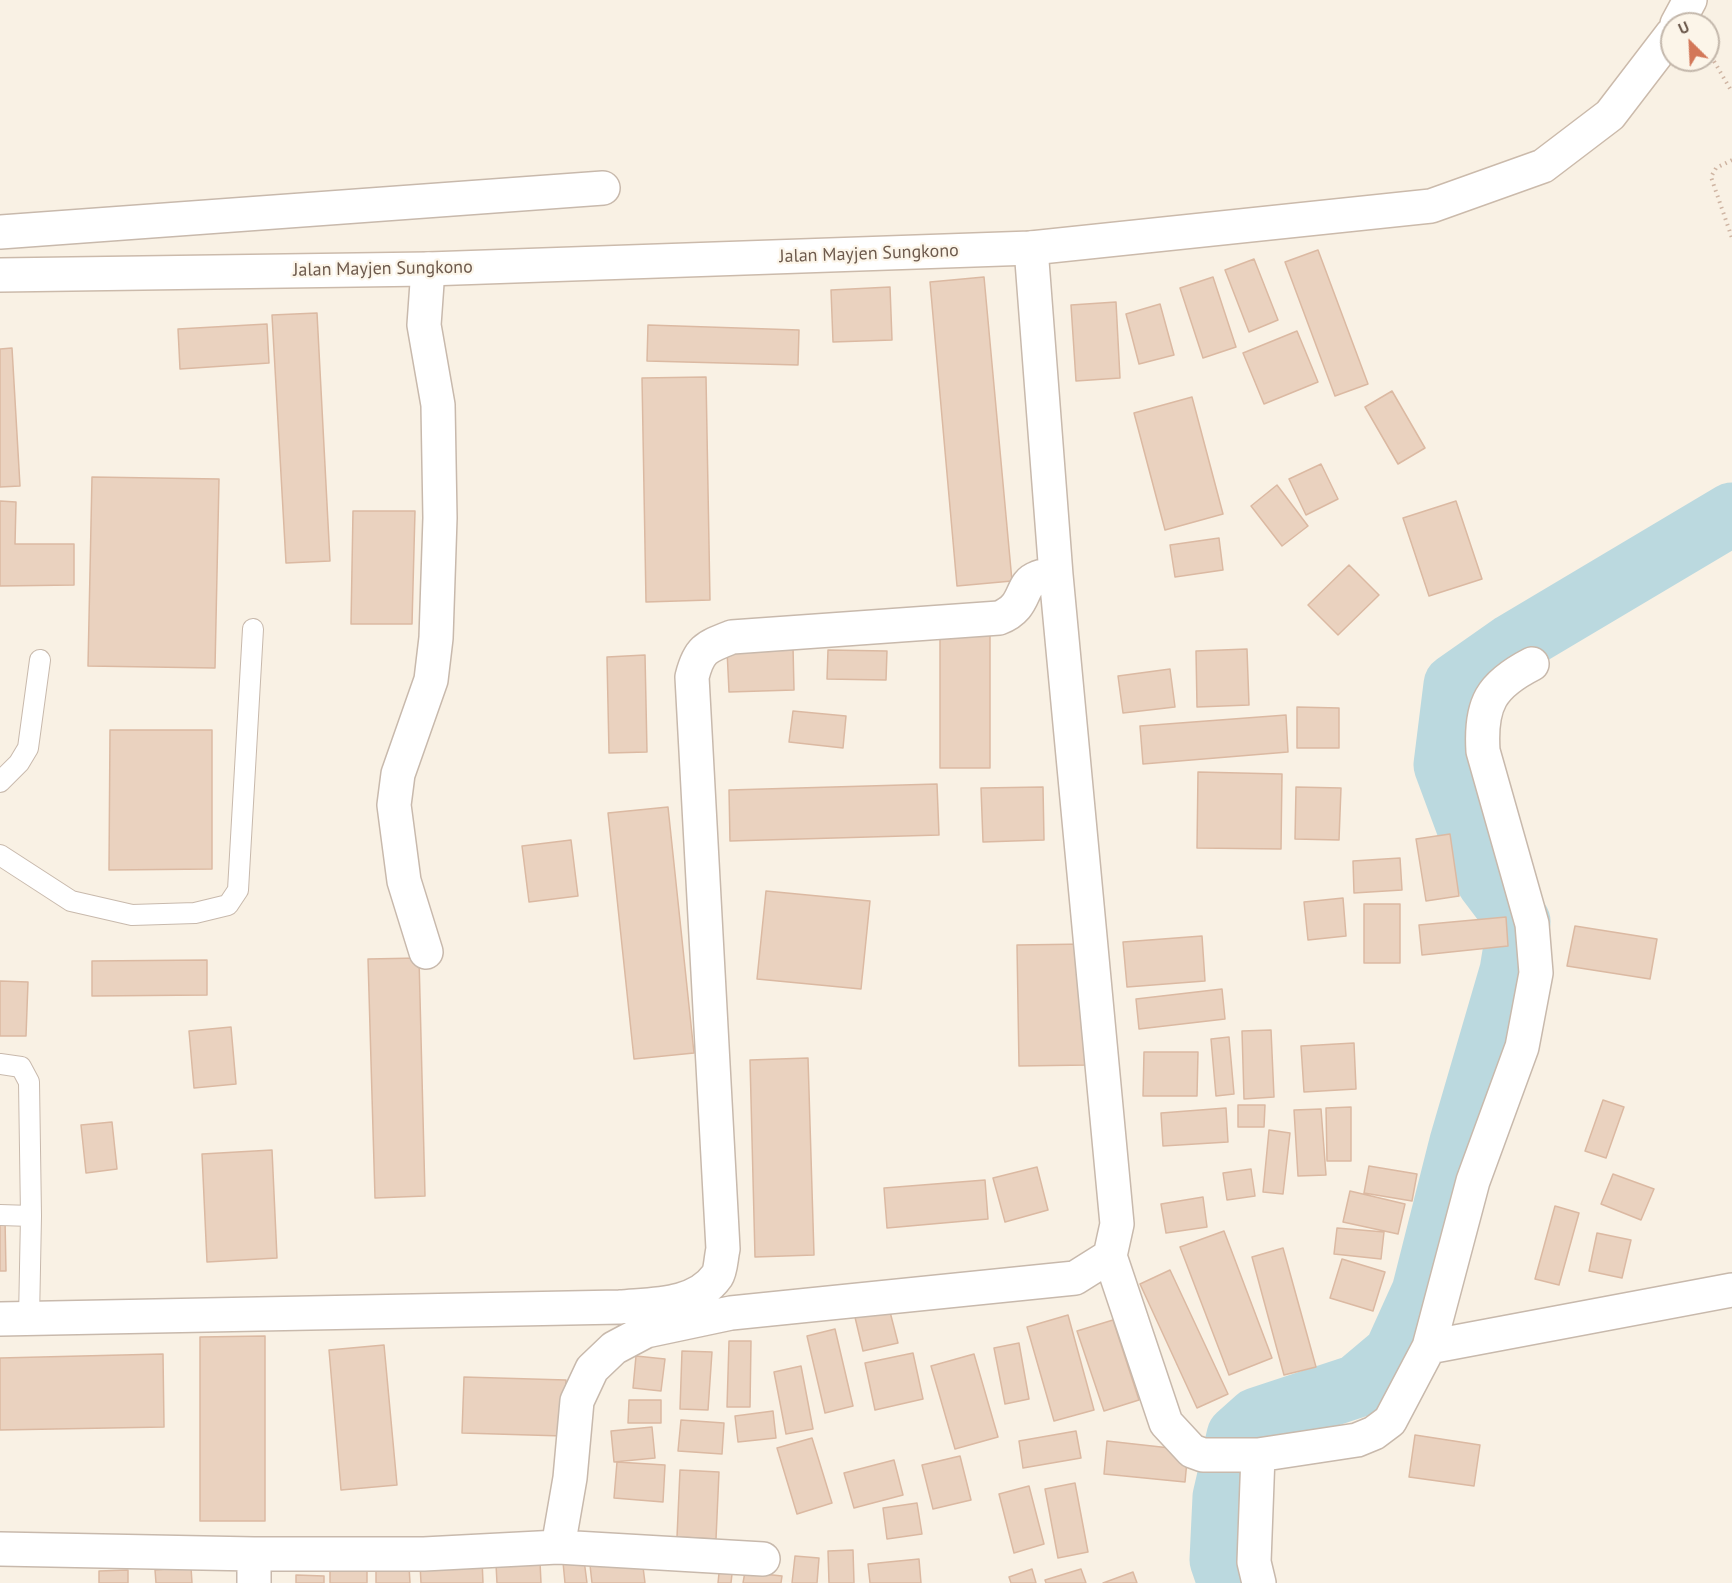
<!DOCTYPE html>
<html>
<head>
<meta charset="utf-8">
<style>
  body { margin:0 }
  #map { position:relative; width:1732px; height:1583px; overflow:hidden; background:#f9f1e4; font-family:"PT Sans",sans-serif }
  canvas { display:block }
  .north { position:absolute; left:1660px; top:12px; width:60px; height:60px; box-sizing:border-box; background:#fcf5e9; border:2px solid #c3b7ab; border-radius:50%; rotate:336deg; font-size:16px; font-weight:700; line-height:24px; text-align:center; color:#6d5a4d }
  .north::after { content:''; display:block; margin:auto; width:21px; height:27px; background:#d37758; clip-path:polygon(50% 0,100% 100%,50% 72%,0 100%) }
</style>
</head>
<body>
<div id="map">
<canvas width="1732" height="1583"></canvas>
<div class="north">U</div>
</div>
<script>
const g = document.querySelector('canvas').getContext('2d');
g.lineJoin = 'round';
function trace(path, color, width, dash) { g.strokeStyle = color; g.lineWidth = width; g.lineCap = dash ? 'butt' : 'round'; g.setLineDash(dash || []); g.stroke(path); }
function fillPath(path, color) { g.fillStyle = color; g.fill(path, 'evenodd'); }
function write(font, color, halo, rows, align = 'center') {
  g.font = font + ' "PT Sans",sans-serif'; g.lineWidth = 4.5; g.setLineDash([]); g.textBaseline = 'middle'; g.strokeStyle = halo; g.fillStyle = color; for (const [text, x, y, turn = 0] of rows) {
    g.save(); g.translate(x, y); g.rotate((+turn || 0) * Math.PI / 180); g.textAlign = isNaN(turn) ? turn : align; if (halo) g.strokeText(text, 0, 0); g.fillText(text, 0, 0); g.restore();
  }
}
trace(new Path2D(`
  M1229,1583L1221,1560L1224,1497L1238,1436L1257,1419L1357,1386L1395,1354L1423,1292L1461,1142L1511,971L1519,922L1488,881L1445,765L1455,685L1512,645L1732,514`), '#bbd9df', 63);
const building = new Path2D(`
  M1318,250L1368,384L1335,396L1285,262Z
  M1254,259L1278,320L1249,332L1225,270Z
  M984,277L1012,581L957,586L930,282Z
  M1213,277L1236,347L1203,358L1180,288Z
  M890,287L892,340L833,342L831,290Z
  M1116,302L1120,378L1076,381L1071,305Z
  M1160,304L1174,355L1139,364L1126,314Z
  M317,313L330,561L286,563L272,315Z
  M267,324L269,363L180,369L178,329Z
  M648,325L799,330L798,365L647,361Z
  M1297,331L1318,382L1264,404L1243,353Z
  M12,348L20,486L0,487V349Z
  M706,377L710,600L646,602L642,378Z
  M1392,391L1425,448L1398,464L1365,407Z
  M1192,397L1223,514L1165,530L1134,413Z
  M1321,464L1338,499L1306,515L1289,479Z
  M92,477L219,479L215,668L88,666Z
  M1277,485L1308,526L1282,546L1251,506Z
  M0,501L16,502L15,544H74V585L0,586Z
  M1456,501L1482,579L1429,596L1403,518Z
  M353,511H415L412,624H351Z
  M1219,538L1223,570L1175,577L1170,545Z
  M1349,565L1379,595L1338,635L1308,605Z
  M940,634H990V768H940Z
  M793,647L794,690L729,692L727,650Z
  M1247,649L1249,705L1197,707L1196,651Z
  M828,650L887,651L886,680L827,679Z
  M645,655L647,752L609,753L607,657Z
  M1170,669L1175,707L1123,713L1118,676Z
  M1297,707L1339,708V748H1297Z
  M793,711L846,716L843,748L789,742Z
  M1286,715L1288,752L1143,764L1140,726Z
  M110,730H212V869L109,870Z
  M1198,772L1282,774L1281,849L1197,848Z
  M937,784L939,835L730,841L729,790Z
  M1043,787L1044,840L983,842L981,788Z
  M1296,787L1341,788L1339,840L1295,839Z
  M668,807L694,1053L634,1059L608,813Z
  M1450,834L1459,896L1426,901L1416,839Z
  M571,840L578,896L529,902L522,846Z
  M1400,858L1402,890L1354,893L1353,861Z
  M766,891L870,901L861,989L757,979Z
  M1343,898L1346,936L1308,940L1304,902Z
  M1364,904H1400V963H1364Z
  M1506,917L1508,946L1422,955L1419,925Z
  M1575,926L1657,939L1650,979L1567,966Z
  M1202,936L1205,981L1127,987L1123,942Z
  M1086,944L1088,1065L1019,1066L1017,945Z
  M419,958L425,1196L375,1198L368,959Z
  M207,960V995L92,996V961Z
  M0,981L28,982L26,1036H0Z
  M1222,989L1225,1019L1139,1029L1136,999Z
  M231,1027L236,1084L194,1088L189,1031Z
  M1271,1030L1274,1097L1244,1099L1242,1031Z
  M1229,1037L1234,1094L1216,1096L1211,1039Z
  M1354,1043L1356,1089L1304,1092L1301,1046Z
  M1144,1052H1198L1197,1096H1143Z
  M808,1058L814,1255L755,1257L750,1060Z
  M1603,1100L1624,1107L1606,1158L1585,1151Z
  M1238,1105H1265L1264,1127H1238Z
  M1351,1107V1161H1327L1326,1108Z
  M1226,1108L1228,1142L1163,1146L1161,1113Z
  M1321,1109L1326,1175L1298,1176L1294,1110Z
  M112,1122L117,1169L86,1173L81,1125Z
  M1269,1130L1290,1133L1283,1194L1263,1192Z
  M272,1150L277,1258L207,1262L202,1154Z
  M1369,1166L1417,1174L1412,1201L1364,1193Z
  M1037,1167L1048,1210L1005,1222L993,1178Z
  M1251,1169L1255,1196L1227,1200L1223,1173Z
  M1613,1174L1654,1189L1641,1220L1601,1204Z
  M985,1180L988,1219L887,1228L884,1188Z
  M1350,1191L1405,1204L1398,1234L1343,1222Z
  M1203,1197L1207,1227L1166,1233L1161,1204Z
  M1555,1206L1579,1213L1559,1285L1535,1279Z
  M0,1219H5L6,1271H0Z
  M1337,1228L1384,1232L1381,1259L1334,1254Z
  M1224,1231L1272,1358L1229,1375L1180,1247Z
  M1597,1233L1631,1240L1622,1278L1589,1271Z
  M1283,1248L1316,1367L1284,1375L1252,1257Z
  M1342,1259L1385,1272L1373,1311L1330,1298Z
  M1170,1270L1228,1394L1197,1408L1140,1284Z
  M888,1304L898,1343L863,1351L854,1313Z
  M1068,1315L1094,1410L1054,1421L1027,1327Z
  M1113,1320L1139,1400L1104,1411L1077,1331Z
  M835,1329L853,1406L825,1413L807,1336Z
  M265,1336V1521H200V1337Z
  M729,1341H751L750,1407H727Z
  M1019,1343L1029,1399L1005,1404L994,1348Z
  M384,1345L397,1485L341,1490L329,1350Z
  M682,1351L712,1352L708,1410L680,1409Z
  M913,1353L923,1399L875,1410L865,1363Z
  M163,1354L164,1427L0,1430V1358Z
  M974,1354L998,1437L955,1449L931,1366Z
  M636,1356L665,1359L661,1391L633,1388Z
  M801,1366L813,1429L786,1434L774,1372Z
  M464,1377L566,1380L563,1436L462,1433Z
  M629,1400H661V1423H628Z
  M773,1411L776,1438L738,1442L735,1416Z
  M681,1420L724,1423L722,1454L678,1451Z
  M652,1427L655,1458L614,1462L611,1431Z
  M1076,1431L1081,1458L1023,1468L1019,1441Z
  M1415,1435L1480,1445L1474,1486L1409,1477Z
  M812,1438L832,1503L797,1514L777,1448Z
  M1107,1441L1188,1450L1185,1482L1104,1474Z
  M960,1456L971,1500L933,1509L922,1465Z
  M894,1460L903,1495L854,1508L844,1473Z
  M617,1462L665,1465L663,1502L614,1498Z
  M680,1470L719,1472L716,1539L677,1537Z
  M1075,1483L1088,1552L1058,1558L1045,1489Z
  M1029,1486L1044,1544L1014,1553L999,1494Z
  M917,1503L922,1534L887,1539L883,1508Z
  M853,1550L854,1583H829L828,1551Z
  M795,1556L819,1558L817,1583H792Z
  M482,1559L483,1583H421L420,1564Z
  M642,1559L645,1583H592L590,1565Z
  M919,1559L921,1583H870L868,1564Z
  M584,1560L587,1583H565L563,1562Z
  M540,1562L541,1583H497L496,1564Z
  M409,1566L410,1583H376V1568Z
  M191,1567L192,1583H156L155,1570Z
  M367,1567V1583H330V1569Z
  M1032,1569L1036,1583H1011L1009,1577Z
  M1081,1569L1086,1583H1046L1045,1580Z
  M128,1570V1583H99V1571Z
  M745,1572L782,1576L781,1583H743Z
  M1133,1572L1137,1583H1103Z
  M719,1573L732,1574L731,1583H718Z
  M296,1575L324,1576V1583H296Z`);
fillPath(building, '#ead2bf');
trace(building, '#dbb9a2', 1.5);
const lane = new Path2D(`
  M0,782L19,763L28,748L40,660
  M0,855L71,901L132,915L195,913L228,905L238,890L253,629
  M0,1064L21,1067L29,1082L31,1216L0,1215
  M29,1319L31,1216`);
const street = new Path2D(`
  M0,232L603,188
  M426,952L404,881L394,805L398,774L431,680L436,638L440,518L438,405L424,325L428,269
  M1110,1256L1166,1423L1192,1451L1203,1455H1258L1357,1440L1374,1433L1390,1421L1429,1347L1732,1290
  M0,1319L620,1307C652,1304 696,1306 717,1276C721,1270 721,1257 723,1249L692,677C699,649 706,647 732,637L999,618C1028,607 1019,584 1037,578C1042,575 1050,576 1056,575
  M1429,1347L1473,1181L1522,1047L1536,973L1532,924L1483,751C1480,704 1491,685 1532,664
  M1258,1455L1254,1562L1259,1583
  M558,1547L763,1559
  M0,1549L254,1554
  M254,1583V1554H424L558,1547L570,1478L577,1401L592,1369L614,1348L646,1331L731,1313L1075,1278L1110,1256L1117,1224L1056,575L1031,248`);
const secondary = new Path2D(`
  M1677,24L1690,0
  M0,275L428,269L1031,248L1431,206L1543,166L1610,115L1672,34`);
trace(lane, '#c8b9ac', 22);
trace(street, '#c8b9ac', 36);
trace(secondary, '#cbbaab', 36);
trace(new Path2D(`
  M1708,51L1732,92
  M1732,160L1716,168L1711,177L1732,238`), '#cfb5a3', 4, [1.5, 4.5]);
trace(lane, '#fff', 20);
trace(street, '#fff', 33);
trace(secondary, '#fff', 33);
write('18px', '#6d5a4d', '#fcf5e9', [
  ["Jalan Mayjen Sungkono",869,254,-2],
  ["Jalan Mayjen Sungkono",383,269,-1]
]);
</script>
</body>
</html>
